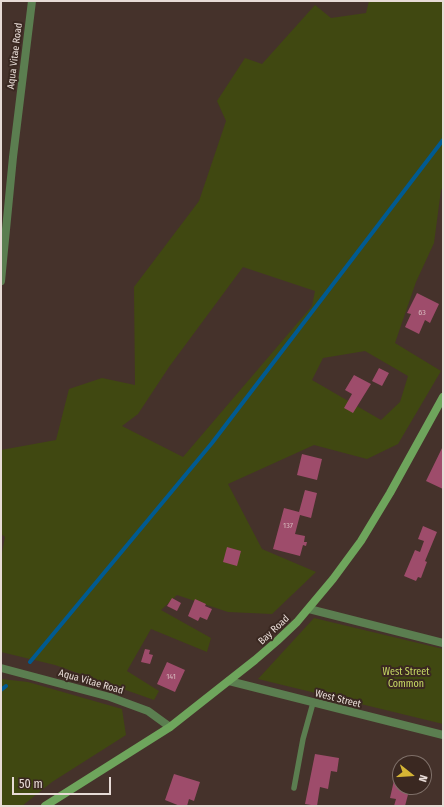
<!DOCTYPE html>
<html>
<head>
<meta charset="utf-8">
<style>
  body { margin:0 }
  #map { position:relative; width:444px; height:807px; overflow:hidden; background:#45322b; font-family:"Fira Sans Condensed",sans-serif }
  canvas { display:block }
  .frame { position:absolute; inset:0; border:2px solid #e7dbd6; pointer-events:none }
  .north { position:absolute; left:392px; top:755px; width:40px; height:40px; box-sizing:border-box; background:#3a2821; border:1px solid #7f7069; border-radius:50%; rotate:107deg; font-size:11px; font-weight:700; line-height:16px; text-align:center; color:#e7dbd6 }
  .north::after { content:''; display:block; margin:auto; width:14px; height:18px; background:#d5b535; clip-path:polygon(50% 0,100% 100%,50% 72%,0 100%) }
  .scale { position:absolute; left:12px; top:777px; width:99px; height:18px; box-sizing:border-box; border:2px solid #e7dbd6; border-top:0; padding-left:5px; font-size:12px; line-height:14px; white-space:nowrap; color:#e7dbd6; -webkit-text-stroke:3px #3a2821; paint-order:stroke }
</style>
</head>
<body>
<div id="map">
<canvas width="444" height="807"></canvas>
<div class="frame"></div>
<div class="north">N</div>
<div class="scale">50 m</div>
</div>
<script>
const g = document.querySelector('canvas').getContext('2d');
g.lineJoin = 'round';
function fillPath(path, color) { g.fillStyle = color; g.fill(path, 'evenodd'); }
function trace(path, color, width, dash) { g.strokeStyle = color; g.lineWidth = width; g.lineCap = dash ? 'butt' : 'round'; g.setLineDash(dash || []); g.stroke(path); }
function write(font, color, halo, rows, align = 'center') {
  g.font = font + ' "Fira Sans Condensed",sans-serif'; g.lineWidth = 4; g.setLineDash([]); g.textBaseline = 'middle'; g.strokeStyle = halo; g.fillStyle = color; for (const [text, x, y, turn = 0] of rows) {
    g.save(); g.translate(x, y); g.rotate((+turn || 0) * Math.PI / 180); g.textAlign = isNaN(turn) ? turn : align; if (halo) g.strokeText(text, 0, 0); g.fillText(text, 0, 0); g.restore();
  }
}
fillPath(new Path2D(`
  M369,1H443V187L441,190L434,243L416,282L395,343L441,371L398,444L367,459L314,445L228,484L262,549L316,572L272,614L228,612L177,595L161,610L211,638L207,652L151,629L127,671L159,691L154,700L55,665L1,652V558L5,537L1,534V450L56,440L69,389L102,378L135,385L134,287L199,201L226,121L217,101L245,58L262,64L315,5L331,18L366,13ZM243,267L315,291L312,306L183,457L122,426L138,414L169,367ZM365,351L408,376L400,402L381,420L312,380L323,358Z
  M314,618L443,649V724L258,679Z
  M1,679L28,682L122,709L126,735L52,782L22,806H1Z`), '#404811');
trace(new Path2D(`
  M30,662L212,443L443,140
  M1,690L6,686`), '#005a91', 4);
fillPath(new Path2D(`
  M417,293L439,304L430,323L425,320L419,334L405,327L411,314L407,313Z
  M379,368L389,373L382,386L372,381Z
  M354,375L371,384L353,413L344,408L352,394L345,390Z
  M443,446V489L426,481Z
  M302,454L322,459L317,480L297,475Z
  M305,490L317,493L311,518L300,515L295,534L305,536L304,542H307L306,546L303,545L300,556L273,549L284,508L299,512Z
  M423,526L437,532L425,561L427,562L421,578L418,577L416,581L404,576L415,550L420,552L424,541L418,539Z
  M227,547L241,551L237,566L223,562Z
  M172,598L181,603L177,611L167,606Z
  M195,599L206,604L205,606L212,609L207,620L200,617L198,621L188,616Z
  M145,649L150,650L149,654L153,655L150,664L141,662Z
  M167,662L185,670L175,692L157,684Z
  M315,754L339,758L337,772L331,771L328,789L320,787L317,806L305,804Z
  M174,774L200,782L194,801L189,799L187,806H180L165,800Z
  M395,776L400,778V787H410L405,806H394L396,799L390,798Z`), '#9e4c6b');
trace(new Path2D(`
  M294,788L303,739L313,703`), '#5b7e50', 5.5);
trace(new Path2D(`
  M1,281L13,157L32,1
  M309,609L443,643
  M1,668L110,697L148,711L170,727
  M229,681L443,735`), '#5b7e50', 8);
trace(new Path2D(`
  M45,806L170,727L255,660L277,641L297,622L333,579L361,541L390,493L443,397`), '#6ea55c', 8);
write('8px', '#d5b7bb', null, [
  ["63",422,313],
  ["137",288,526],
  ["141",171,677]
]);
write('10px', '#e7dbd6', '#3a2821', [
  ["Aqua Vitae Road",15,56,-83],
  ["Bay Road",274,630,-43],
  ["Aqua Vitae Road",91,682,16],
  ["West Street",338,699,14]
]);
write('10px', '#c7da64', '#3a2821', [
  ["West Street",406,672],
  ["Common",406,684]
]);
</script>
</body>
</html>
